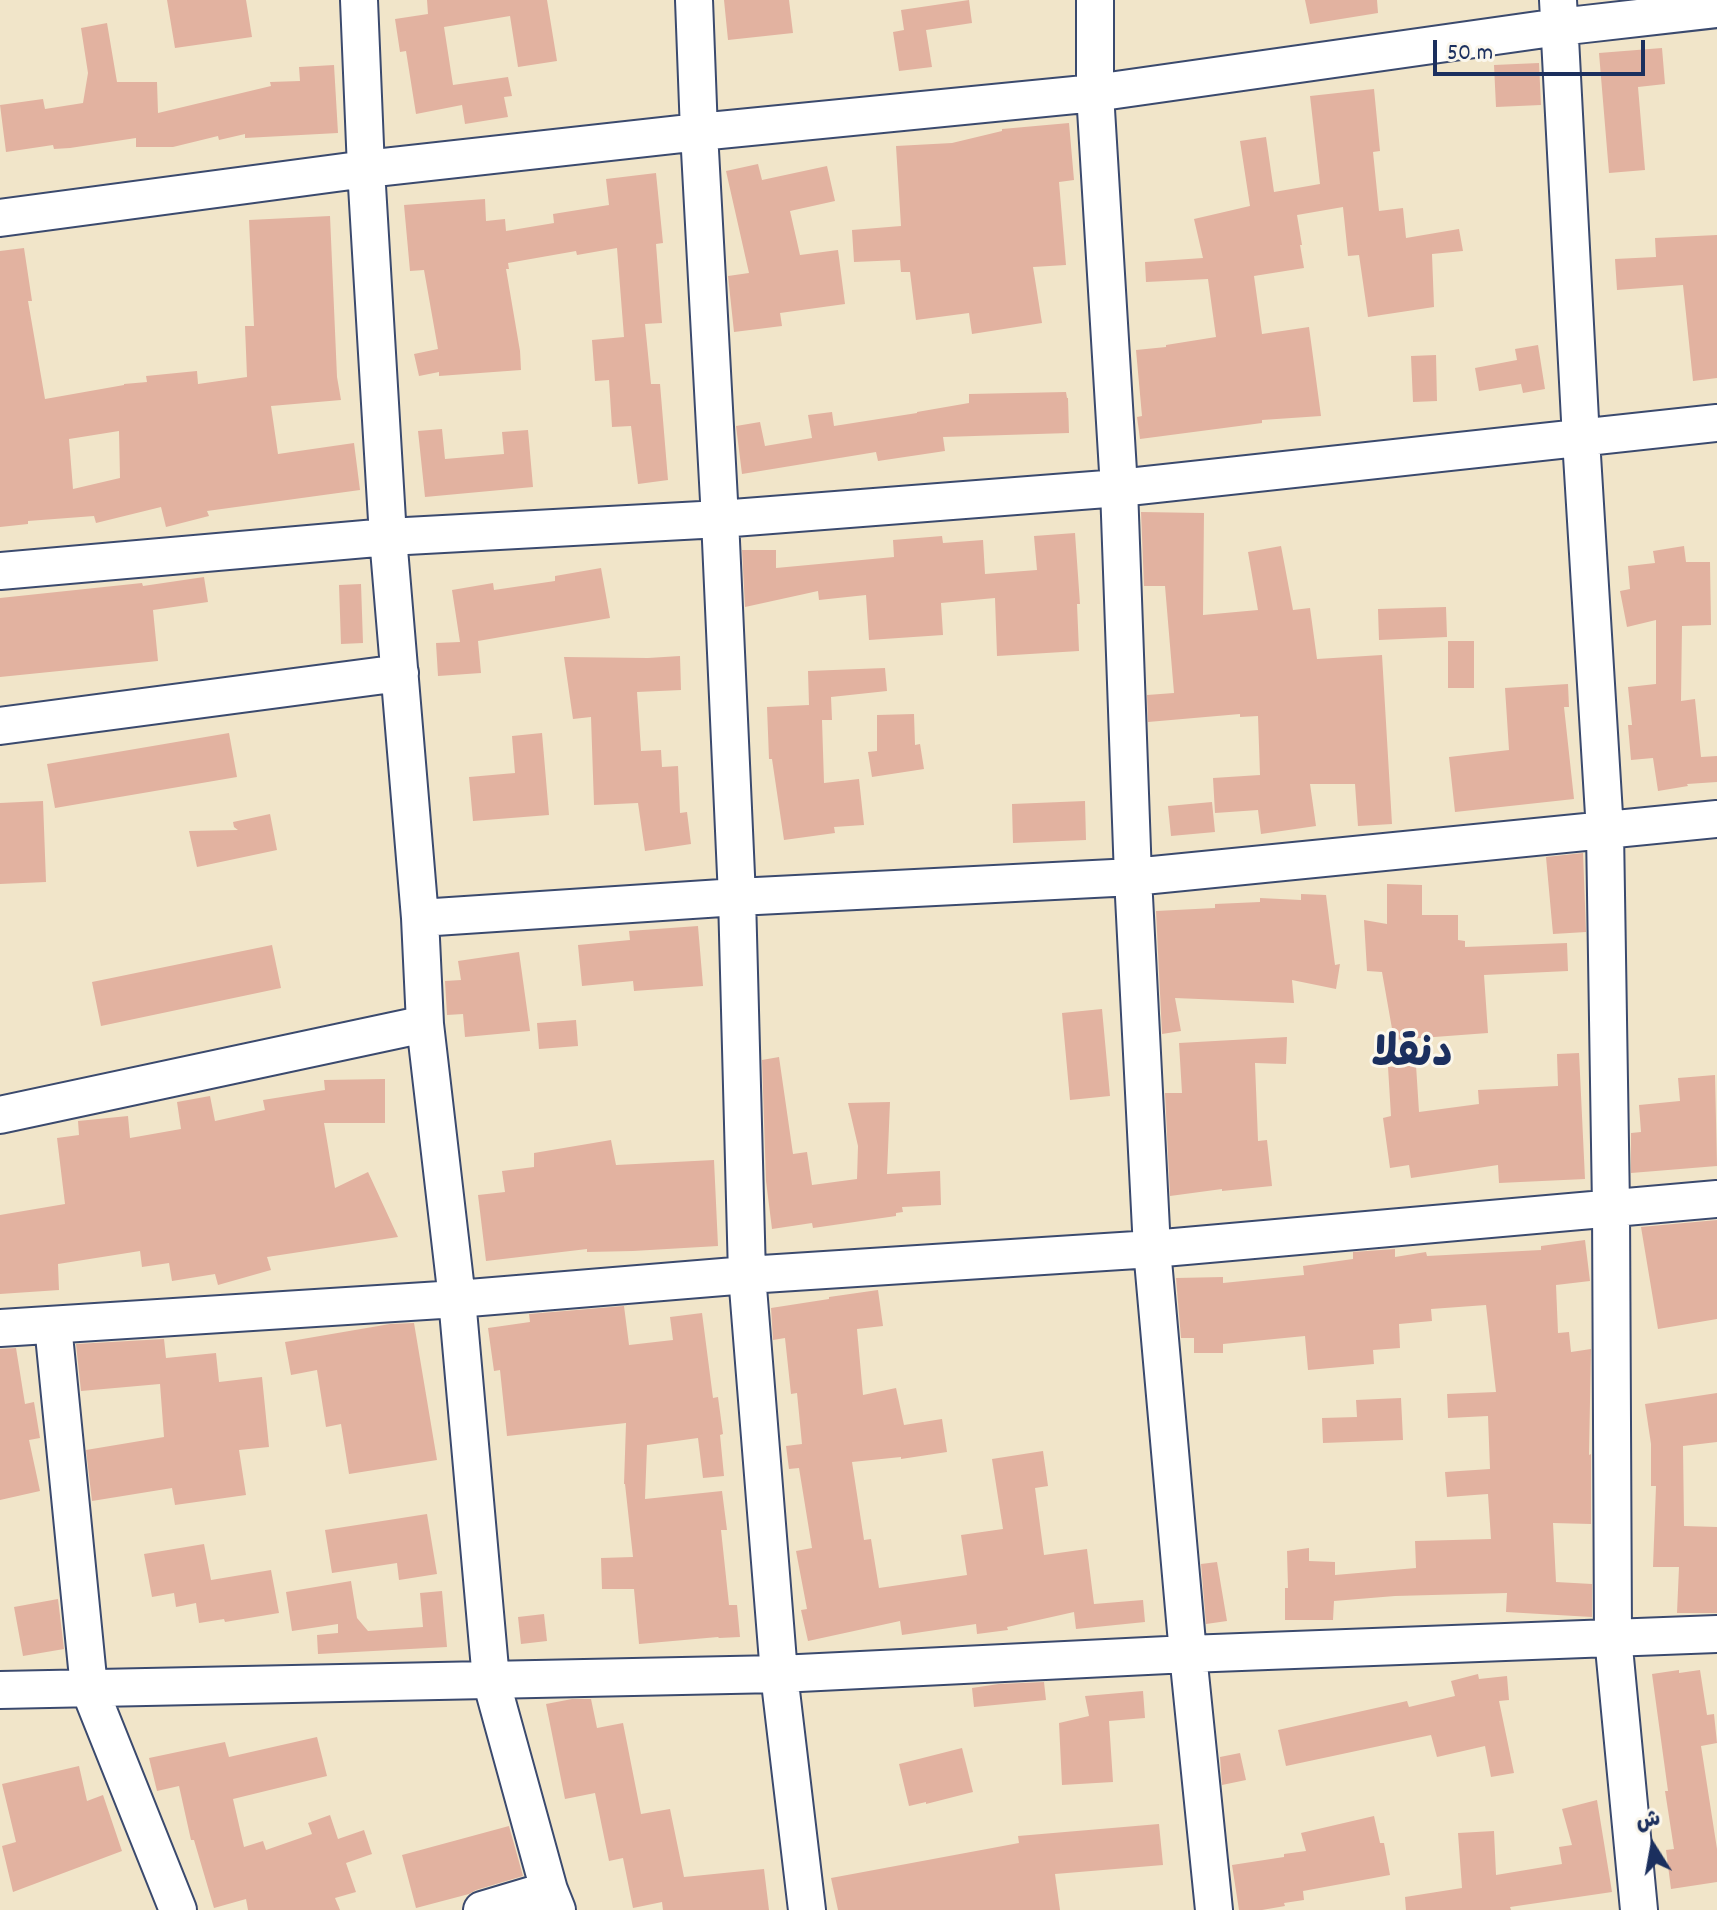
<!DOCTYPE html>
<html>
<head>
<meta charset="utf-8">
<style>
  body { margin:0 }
  #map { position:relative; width:1717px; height:1910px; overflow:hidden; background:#f1e5c9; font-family:Dekko,"Playpen Sans Arabic",sans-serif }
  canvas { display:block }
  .north { position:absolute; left:1613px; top:1806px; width:80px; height:80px; -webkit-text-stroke:6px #fbf7ec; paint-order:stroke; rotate:349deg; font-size:22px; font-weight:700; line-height:32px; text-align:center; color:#1b2f5e }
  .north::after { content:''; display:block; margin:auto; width:28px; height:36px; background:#1b2f5e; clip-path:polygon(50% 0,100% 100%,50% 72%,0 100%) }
  .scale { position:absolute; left:1433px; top:40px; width:212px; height:36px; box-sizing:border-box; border:4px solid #1b2f5e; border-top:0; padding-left:10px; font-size:24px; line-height:28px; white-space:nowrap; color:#1b2f5e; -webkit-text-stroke:6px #fbf7ec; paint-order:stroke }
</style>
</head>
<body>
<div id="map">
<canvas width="1717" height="1910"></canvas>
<div class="north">ش</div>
<div class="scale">50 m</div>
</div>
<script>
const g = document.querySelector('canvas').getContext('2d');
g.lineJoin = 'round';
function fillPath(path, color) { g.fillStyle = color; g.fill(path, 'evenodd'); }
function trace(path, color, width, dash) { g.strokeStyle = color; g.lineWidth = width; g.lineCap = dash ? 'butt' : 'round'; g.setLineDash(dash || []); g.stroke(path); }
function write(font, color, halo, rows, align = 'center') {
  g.font = font + ' Dekko,"Playpen Sans Arabic",sans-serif'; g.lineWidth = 6; g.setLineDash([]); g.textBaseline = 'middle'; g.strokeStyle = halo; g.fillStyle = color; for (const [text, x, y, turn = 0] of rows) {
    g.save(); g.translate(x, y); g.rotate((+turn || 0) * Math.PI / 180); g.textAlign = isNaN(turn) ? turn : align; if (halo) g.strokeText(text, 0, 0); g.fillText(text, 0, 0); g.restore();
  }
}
fillPath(new Path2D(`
  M167,0H246L252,37L175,48Z
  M427,0H547L557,61L518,67L510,16L444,27L453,85L508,77L512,96L504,97L508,117L465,124L462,105L416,114L406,51L400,52L395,19L428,14Z
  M724,0H789L793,33L728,40Z
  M969,0L972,23L926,30L932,67L899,71L893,32L904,30L901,10Z
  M1305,0H1377L1378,13L1310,24Z
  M107,23L117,82H157L158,113L271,86L270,82L300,81L299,67L334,65L338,133L245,138V134L219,140L218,136L173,147H136V138L70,148L54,149L53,145L6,152L0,105L43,99L45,109L83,103L88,73L81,28Z
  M1662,48L1665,84L1638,87L1645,170L1609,173L1599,53Z
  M1539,63L1541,105L1496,107L1494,65Z
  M1374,89L1380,151L1373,152L1379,211L1403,208L1406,238L1459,229L1463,251L1432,254L1434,307L1368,317L1359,255L1348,256L1343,207L1297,215L1302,245H1300L1304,268L1254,276L1262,334L1309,327L1321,416L1262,420V423L1140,439L1137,417L1142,416L1136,350L1166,347V345L1216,337L1208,279L1146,282L1145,262L1203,258L1194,219L1250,206L1240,141L1266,137L1274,192L1320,184L1310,96Z
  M1069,123L1074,180L1059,182L1066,265L1033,267L1042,323L972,334L969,313L916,320L910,272H901L900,260L854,262L852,230L901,226L896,146L952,143L1002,131V129Z
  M758,164L762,180L827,166L835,201L790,211L800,255L838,250L845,304L780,313L782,326L734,332L728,276L749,273L726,171Z
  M656,173L663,243L656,244L662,323L645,324L651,384H660L668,480L638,484L631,426L612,427L609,380L595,381L592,340L624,337L617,248L577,255L576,251L508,263L509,269H506L520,351L521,370L439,376V372L419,376L414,354L438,349L424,270L410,271L404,205L485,199L486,221L505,219L506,231L554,223L553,214L609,205L606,179Z
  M330,216L337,377L341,400L271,406L278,454L354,443L360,490L207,511L209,516L166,527L161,507L96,523L94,516L28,521V524L0,527V251L24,248L32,301H28L45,399L124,385V384L147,382L146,376L197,371L198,384L247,377L245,326H254L249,220ZM119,431L120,478L73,489L69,439Z
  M1717,235V378L1693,381L1683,285L1617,290L1615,259L1656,257L1655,238Z
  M1538,345L1545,389L1523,393L1521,384L1479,391L1475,368L1517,360L1515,349Z
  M1436,355L1437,401L1413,402L1411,356Z
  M1066,392L1067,398H1068L1069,433L943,437L945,451L878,461L876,452L742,474L736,426L760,422L765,446L812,438L808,415L832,412L834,426L917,413V412L969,403V394Z
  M442,429L445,459L504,454L502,432L528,430L533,487L425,497L418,431Z
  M1141,512L1204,513L1203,615L1258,610L1248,552L1281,546L1293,610L1310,608L1317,659L1382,655L1392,824L1358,826L1355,784H1310L1316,826L1261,834L1258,810L1215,813L1213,778L1260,775L1258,716L1240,717V714L1148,722L1147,695L1174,693L1165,586H1144Z
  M1075,533L1080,604H1077L1079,651L997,656L995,598L941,603L943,635L869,640L866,595L819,600L818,591L745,607L742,550H776V568L894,557L893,540L942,536L943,543L983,540L985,574L1037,570L1034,536Z
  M1684,546L1686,562H1710L1711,625L1682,626L1681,701L1695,699L1701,757L1717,756V782L1687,784L1688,786L1658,791L1653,758L1631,760L1628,725H1632L1628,687L1656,684V620L1627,627L1620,591L1630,589L1628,566L1655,563L1653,551Z
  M601,568L610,618L478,641L481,673L438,676L436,643L460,642L452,590L493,583L494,590L555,581V576Z
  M204,577L208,602L153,610L158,661L0,677V598L142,583L143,586Z
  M361,584L363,643L341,644L339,585Z
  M1446,607L1447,637L1379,640L1378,609Z
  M1448,641H1474V688H1448Z
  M680,656L681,690L637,692L641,751L661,750L662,767L678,766L680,813L687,812L691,844L645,851L638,803L594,805L591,717L573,719L564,657L648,658Z
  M885,668L887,691L831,697L832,720H822L824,783L859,779L864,825L834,827L835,833L784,840L772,759H769L767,707L809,705L808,671Z
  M1568,684L1569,707H1564L1574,799L1455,812L1449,757L1509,750L1505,688Z
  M914,714L915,745L920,744L924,769L872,777L868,752L877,751V715Z
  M229,733L237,777L55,808L47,764Z
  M542,733L549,815L473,821L469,777L515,773L512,736Z
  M43,801L46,882L0,884V803Z
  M1085,801L1086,840L1013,843L1012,804Z
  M1212,802L1215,832L1171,836L1168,806Z
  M270,814L277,850L197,867L189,831L238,830L234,827L233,822Z
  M1583,853L1586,932L1553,934L1546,857Z
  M1387,884L1422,885V915H1458V940L1465,941V947L1567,943L1568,971L1484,975L1488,1033L1394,1040L1382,972L1367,971L1364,920L1387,924Z
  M1301,894L1326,895L1335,965L1340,964L1336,989L1292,980L1294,1003L1175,998L1181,1031L1162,1034L1156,911L1215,908V904L1260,902V898L1301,900Z
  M698,926L703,986L634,991L633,981L582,986L578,945L630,940L629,931Z
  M272,945L281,988L101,1026L92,982Z
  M519,952L530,1031L465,1037L463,1014L447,1015L445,981L461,980L458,961Z
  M1102,1009L1110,1096L1070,1100L1062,1013Z
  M576,1020L578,1046L539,1049L537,1023Z
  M1287,1037L1286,1064L1255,1063L1258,1141L1267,1140L1272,1186L1222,1191V1189L1170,1196L1165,1093H1182L1179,1043Z
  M1579,1053L1585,1179L1499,1183L1498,1165L1411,1178L1409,1165L1390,1168L1383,1118L1391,1116L1388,1067L1416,1065L1419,1112L1479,1104L1478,1090L1558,1086L1557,1054Z
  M779,1057L793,1154L807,1152L812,1185L857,1179L858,1146L848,1103L890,1102L887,1174L940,1171L941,1205L902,1207L903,1212L896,1213V1216L813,1228L812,1223L772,1229L766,1181L762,1060Z
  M1715,1075L1717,1166L1631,1173V1133L1641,1132L1639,1105L1680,1101L1678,1078Z
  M385,1079V1123H324L335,1188L368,1172L398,1237L267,1257L271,1270L218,1285L215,1274L172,1281L169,1263L142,1267L140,1251L58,1264L59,1290L0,1294V1215L65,1204L57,1138L79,1135L78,1121L128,1116L130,1138L181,1129L177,1102L210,1096L215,1121L265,1110L263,1100L325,1090L324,1080Z
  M611,1140L616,1165L714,1160L718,1246L633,1251L587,1252V1249L486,1261L478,1195L505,1192L502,1171L534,1167V1153Z
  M1717,1220V1319L1658,1329L1641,1227Z
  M1585,1240L1590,1281L1556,1285L1558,1333L1569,1332L1571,1352L1591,1349L1589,1455L1591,1454V1524L1553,1523L1556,1582L1592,1584V1617L1506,1612L1507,1593L1395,1596L1334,1601L1333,1620H1285V1588H1288L1287,1551L1309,1548V1561L1335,1562V1575L1416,1568L1415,1541L1491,1539L1488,1494L1447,1497L1445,1472L1490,1469L1488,1416L1448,1418L1447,1394L1496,1392L1486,1305L1431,1309L1432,1321L1399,1324L1400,1348L1373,1350L1374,1364L1308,1370L1305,1336L1223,1344V1353H1194V1338H1181L1176,1278L1223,1277V1283L1304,1275L1303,1266L1353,1259V1252L1395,1249V1257L1426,1252L1427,1256L1541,1250V1246Z
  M878,1290L883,1326L857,1329L863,1395L896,1388L904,1425L942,1419L947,1452L901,1459V1457L852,1462L864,1540L871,1539L879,1588L967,1575L961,1535L1003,1529L992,1459L1043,1451L1048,1486L1035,1488L1044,1555L1087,1549L1094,1604L1143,1600L1145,1622L1076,1629L1074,1612L1007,1627L1008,1630L977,1634L976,1624L902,1635L900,1621L808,1641L801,1610L807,1609L796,1551L812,1548L799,1468L789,1469L786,1446L802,1444L797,1393L791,1394L785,1338L773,1340L771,1308L829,1299V1297Z
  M624,1306L629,1345L673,1340L670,1317L702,1313L713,1398L718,1397L723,1434L720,1435L724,1476L703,1478L698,1438L647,1445L645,1499L722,1491L727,1530H721L729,1605H737L740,1637L719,1638L718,1637L639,1644L634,1589H602L601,1558L633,1557L625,1484H624L626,1423L507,1436L500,1370L494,1371L488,1328L530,1322L529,1314Z
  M414,1323L437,1460L349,1474L341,1424L326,1427L317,1370L291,1375L285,1342L390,1324Z
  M164,1339L166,1358L216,1353L219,1382L262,1377L269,1447L239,1450L246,1495L175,1505L172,1488L92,1501L86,1450L164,1437L160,1384L81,1391L76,1344Z
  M16,1348L25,1404L34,1402L40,1438L29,1440L40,1491L0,1500V1349Z
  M1717,1393V1442L1683,1446L1684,1526L1717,1527V1613H1677L1679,1567H1653L1656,1486H1651V1444L1645,1404Z
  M1401,1398L1403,1440L1323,1443L1322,1418L1357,1417L1356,1400Z
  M427,1514L437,1574L399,1580L397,1563L332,1573L325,1530Z
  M204,1544L211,1580L271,1570L279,1613L225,1622L224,1619L199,1623L196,1603L176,1607L174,1593L152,1597L144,1554Z
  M1217,1562L1227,1621L1206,1624L1201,1564Z
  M351,1581L357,1618L368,1631L423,1627L420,1593L442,1591L447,1647L318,1654L317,1635L338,1633V1624L292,1631L286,1592Z
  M58,1599L64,1649L23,1656L14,1607Z
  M544,1614L547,1641L521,1644L518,1617Z
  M1679,1670V1673L1700,1670L1707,1715L1714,1714L1717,1743L1701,1746L1717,1849V1882L1671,1889L1666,1850L1674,1849L1665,1791H1668L1652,1674Z
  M1478,1674L1479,1679L1507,1676L1509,1700L1499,1701L1514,1773L1491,1777L1485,1746L1437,1757L1431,1735L1286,1766L1278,1730L1407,1701L1409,1707L1455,1696L1451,1681Z
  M1044,1682L1046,1700L974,1707L972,1688L999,1684Z
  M1143,1691L1145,1718L1109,1721L1113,1782L1062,1785L1059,1723L1089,1716L1085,1696Z
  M572,1699H591L597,1728L623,1723L641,1814L670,1809L684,1877L764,1869L769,1910H663L662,1902L633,1908L623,1858L609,1861L595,1793L565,1799L546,1704Z
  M317,1737L327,1776L233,1799L244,1847L263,1841L266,1850L312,1834L308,1823L330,1815L338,1839L364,1830L372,1854L346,1863L356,1892L335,1898L340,1910H248L246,1899L214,1908L194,1840H191L179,1786L157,1791L149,1758L225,1742L229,1757Z
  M962,1748L973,1792L926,1804V1802L909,1806L899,1764Z
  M1240,1753L1246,1780L1222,1785L1220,1757Z
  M79,1766L87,1801L103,1795L122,1851L13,1892L2,1846L16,1842L2,1784Z
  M1597,1800L1612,1892L1510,1907L1511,1910H1406L1405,1897L1462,1888L1458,1833L1494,1831L1496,1875L1562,1864L1559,1847L1572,1845L1562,1809Z
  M1374,1816L1380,1843H1384L1390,1875L1303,1891L1304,1900L1284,1903L1285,1906L1262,1910H1239L1232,1865L1284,1857V1854L1306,1851L1301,1833Z
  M1159,1824L1163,1865L1055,1874L1060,1910H838L831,1878L1019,1843L1018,1836Z
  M509,1826L523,1876L476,1890L469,1894L416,1908L402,1855Z`), '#e2b2a0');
const minor = new Path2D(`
  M359,0L366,169L388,537L720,519L1119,488L1717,423
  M694,0L699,132L720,519L737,897L747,1275L779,1674L807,1910
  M1095,0V93L1119,488L1133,877L1152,1249L1188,1654L1214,1910
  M1558,0L1581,439L1605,831L1611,1207L1613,1637L1639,1910
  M0,218L366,169L699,132L1095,93L1559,27L1717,9
  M0,571L388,537L420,918L425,1024L457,1299L491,1680L549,1890L557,1910
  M0,726L400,673
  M420,918L737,897L1133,877L1717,819
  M0,1115L425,1024
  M53,1325L89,1688L178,1910
  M0,1328L457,1299L747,1275L1152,1249L1717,1199
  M0,1690L779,1674L1188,1654L1717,1634
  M482,1910L549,1890`);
trace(minor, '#3b4a6e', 40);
trace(minor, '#fff', 36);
write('bold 44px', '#1b2f5e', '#fbf7ec', [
  ["دنقلا",1412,1059]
]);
</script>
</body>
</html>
